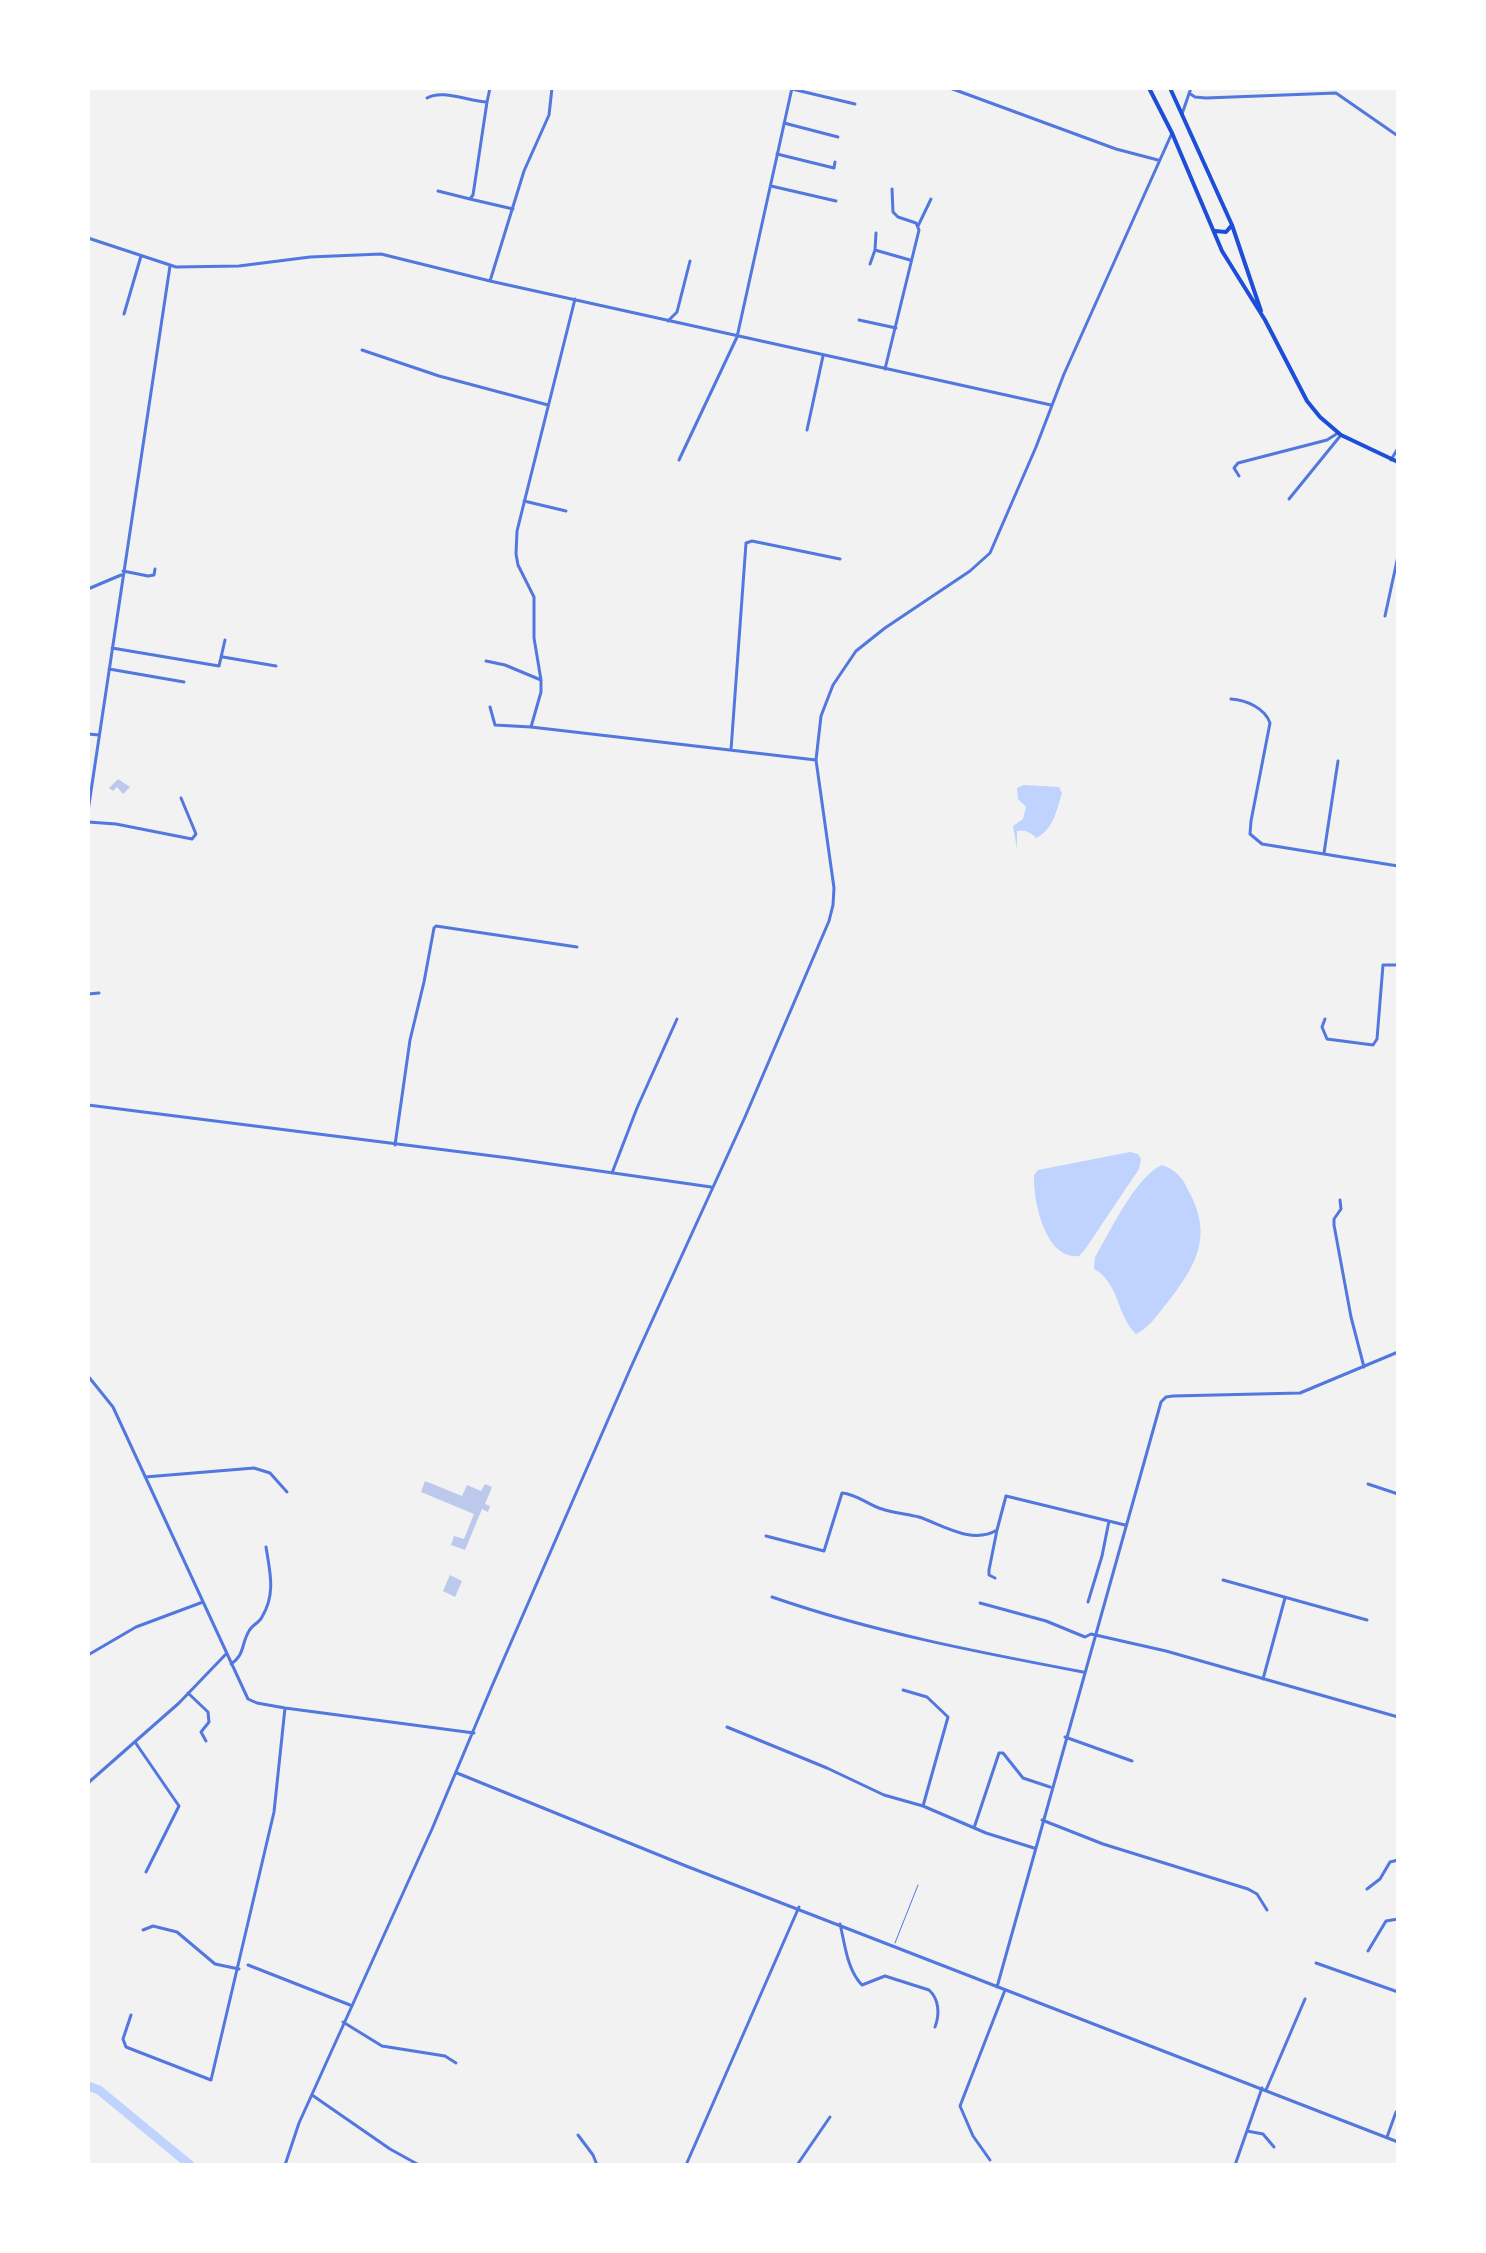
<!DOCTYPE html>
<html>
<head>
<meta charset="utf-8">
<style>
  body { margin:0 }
  #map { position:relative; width:1486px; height:2253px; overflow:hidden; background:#f2f2f2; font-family:"Fira Sans Condensed",sans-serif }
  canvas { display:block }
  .frame { position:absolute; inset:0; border:90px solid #fff; pointer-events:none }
</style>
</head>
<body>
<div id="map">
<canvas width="1486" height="2253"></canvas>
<div class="frame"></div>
</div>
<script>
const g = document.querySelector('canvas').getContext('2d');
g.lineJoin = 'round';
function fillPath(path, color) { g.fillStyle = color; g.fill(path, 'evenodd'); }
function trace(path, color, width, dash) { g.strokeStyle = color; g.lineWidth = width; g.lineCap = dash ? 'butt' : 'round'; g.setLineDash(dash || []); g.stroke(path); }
fillPath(new Path2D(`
  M1024,785L1059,787L1062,793C1057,810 1053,830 1036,838C1032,833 1024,829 1017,831V849L1013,826L1023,819L1026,807L1018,799L1017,788Z
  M1130,1152L1138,1154L1141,1159L1139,1169L1086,1248L1079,1256C1045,1260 1033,1200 1034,1175L1038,1170Z
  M1162,1165C1176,1170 1182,1177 1188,1190C1214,1236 1196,1266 1167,1303C1157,1315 1150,1327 1136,1334C1116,1315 1120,1283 1094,1269L1095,1257C1110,1232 1136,1176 1162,1165Z`), '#bfd3fe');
trace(new Path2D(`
  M88,2086L99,2090L190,2165`), '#bfd3fe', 9);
fillPath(new Path2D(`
  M118,779L130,787L123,794L117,787L113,791L109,788Z
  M425,1481L462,1496L467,1485L481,1491L485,1484L492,1487L485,1504L490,1506L488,1512L482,1509L465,1550L451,1545L454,1536L464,1539L474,1514L421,1492Z
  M450,1575L462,1581L455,1597L443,1591Z`), '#bdc9ec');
trace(new Path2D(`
  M895,1943L918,1885`), '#5277de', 1);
trace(new Path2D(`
  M950,88L1116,149L1158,160
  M792,89L855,104
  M1189,93L1195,97L1206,98L1336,93L1398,136
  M427,98C442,89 468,101 487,102L490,88
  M1182,114L1191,88
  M784,123L838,137
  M777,154L834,168L835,162
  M771,186L836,201
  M438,191L470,199L473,195L487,102
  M470,199L513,209
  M918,226L931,199
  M88,238L176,267L239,266L310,257L381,254L490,281L1051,405
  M875,250L910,260
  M870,264L875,250L876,233
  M490,281L524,171L549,115L552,88
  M575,299L517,531L516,554L518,565L534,597V638L541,680V692L531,727L816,760
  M124,314L141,256
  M859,320L896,328
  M668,321L677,312L690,261
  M362,350L439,376L548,405
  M885,369L919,230L916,223L898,217L893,212L892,189
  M807,430L823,356
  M679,460L737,337L792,88
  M1391,460L1398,448
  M1239,476L1234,468L1238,463L1327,440L1338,433
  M1289,499L1341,435
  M524,501L566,511
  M123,571L148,576L154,575L155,569
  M88,589L121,575
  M1385,616L1398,556
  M112,648L219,666L225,640
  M223,657L276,666
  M486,661L505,665L541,680
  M109,669L184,682
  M1231,699C1246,700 1265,708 1270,723L1251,821L1250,834L1262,844L1398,866
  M490,707L495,725L531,727
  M88,734L99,735
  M731,750L746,543L752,541L840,559
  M88,811L170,266
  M88,822L116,824L192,839L196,834L181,798
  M1324,853L1338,761
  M88,994L99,993
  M1325,1019L1322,1027L1327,1039L1373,1045L1377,1039L1383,965H1398
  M88,1105L509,1158L711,1187
  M395,1145L410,1040L424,982L434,928L436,926L577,947
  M612,1173L637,1108L677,1019
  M1340,1200L1341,1209L1334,1219V1225L1351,1317L1364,1367
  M88,1376L113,1407L248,1699L257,1703L285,1708L474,1733
  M145,1477L254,1468L270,1473L287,1492
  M1368,1484L1398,1494
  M766,1536L824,1551L842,1493C857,1494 868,1505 882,1509C894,1513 907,1514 919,1517C943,1525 972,1545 997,1530L1006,1496L1125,1525
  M995,1578L989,1575V1570L997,1530
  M1223,1580L1367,1620
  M772,1597C873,1632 977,1652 1083,1672
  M1088,1602L1102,1556L1109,1521
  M980,1603L1046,1621L1085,1637L1091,1634L1166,1651L1398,1717
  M88,1655L136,1627L203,1602
  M231,1664C245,1655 241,1644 249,1631C252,1625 259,1623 262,1617C276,1594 270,1572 266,1547
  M1263,1679L1285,1598
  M188,1693L208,1712L209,1722L201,1732L206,1741
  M727,1727L827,1768L884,1795L923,1806L948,1717L927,1697L903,1690
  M1065,1737L1132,1761
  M135,1742L179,1806L146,1872
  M457,1773L686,1866L1398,2142
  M88,1783L179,1703L226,1654
  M923,1806L986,1833L1034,1848
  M1042,1820L1103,1844L1248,1889L1257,1894L1267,1910
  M974,1828L999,1753H1003L1023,1778L1050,1787
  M1367,1889L1380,1879L1390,1862L1398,1860
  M840,1924C845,1944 847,1970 862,1985L885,1976L929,1990C939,1999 940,2014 935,2027
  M143,1930L153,1926L177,1932L215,1964L239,1969
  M1368,1951L1386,1921L1398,1919
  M1316,1963L1398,1992
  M248,1965L350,2005
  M997,1987L1161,1402L1166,1397L1173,1396L1300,1393L1398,1352
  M131,2015L123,2039L126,2047L211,2080L274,1812L285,1708
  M343,2022L382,2046L445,2056L456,2063
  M1266,2090L1305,1999
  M312,2095L390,2149L419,2165
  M1247,2131L1263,2134L1274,2147
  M578,2135L593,2155L597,2165
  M1387,2137L1396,2112
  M990,2160L973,2136L960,2106L1005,1990
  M285,2165L299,2123L432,1829L492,1686L631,1367L745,1117L829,921L833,905L834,888L816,760L821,716L833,685L856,651L885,628L970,571L990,553L1036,447L1064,374L1172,133
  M686,2165L799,1907
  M797,2165L830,2117
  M1235,2165L1262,2088`), '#5277de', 3);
trace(new Path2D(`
  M1149,88L1172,133L1222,251L1265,320L1307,401L1320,417L1341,435L1398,462
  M1170,88L1232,225L1261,311
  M1215,231L1226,232L1232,225`), '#1d4ed8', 4);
</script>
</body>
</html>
